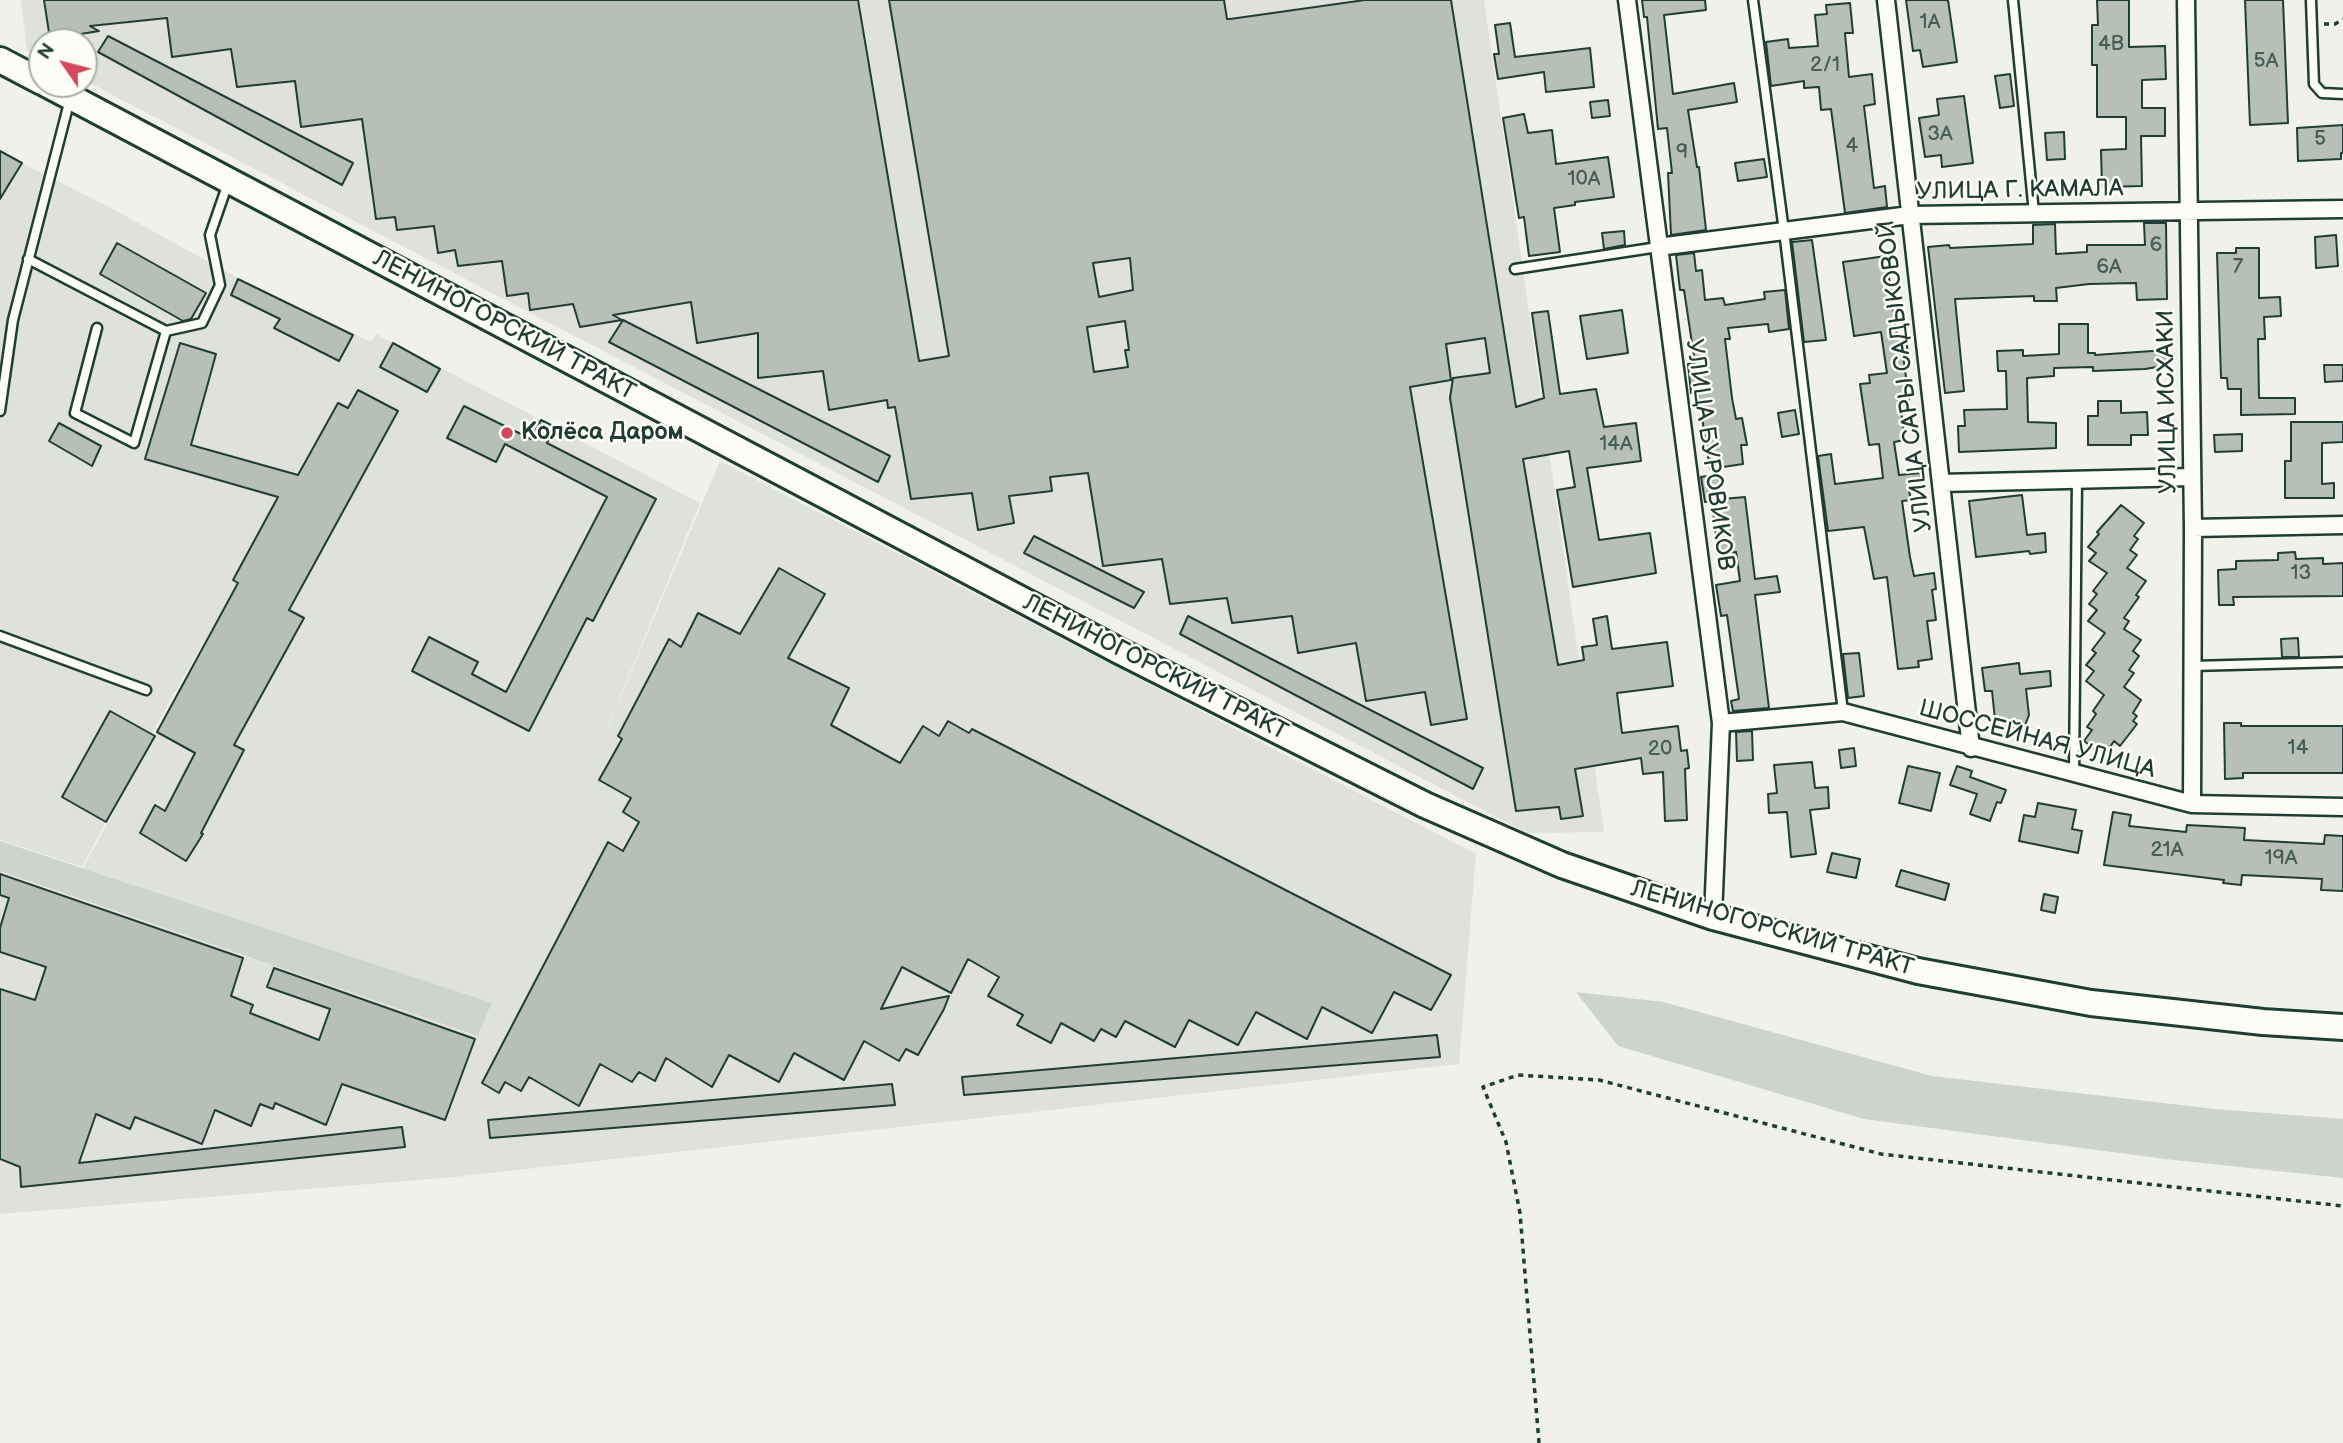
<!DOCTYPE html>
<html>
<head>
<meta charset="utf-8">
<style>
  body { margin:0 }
  #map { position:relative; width:2343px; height:1443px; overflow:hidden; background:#f0f1eb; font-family:"Balsamiq Sans",sans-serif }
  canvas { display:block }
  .north { position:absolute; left:28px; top:28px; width:70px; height:70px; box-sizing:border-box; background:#fdfcf7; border:2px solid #a4b0a9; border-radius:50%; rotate:305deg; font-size:19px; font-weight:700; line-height:28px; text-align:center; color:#1f3d34 }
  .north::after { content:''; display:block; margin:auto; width:24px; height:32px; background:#d1495b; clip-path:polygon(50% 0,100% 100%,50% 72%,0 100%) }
</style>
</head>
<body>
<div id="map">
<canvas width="2343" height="1443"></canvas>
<div class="north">N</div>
</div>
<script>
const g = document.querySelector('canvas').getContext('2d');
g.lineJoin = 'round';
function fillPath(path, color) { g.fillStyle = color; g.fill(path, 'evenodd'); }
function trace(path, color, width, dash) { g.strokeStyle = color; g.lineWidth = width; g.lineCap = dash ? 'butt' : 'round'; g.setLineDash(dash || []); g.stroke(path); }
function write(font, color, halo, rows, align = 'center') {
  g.font = font + ' "Balsamiq Sans",sans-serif'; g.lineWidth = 5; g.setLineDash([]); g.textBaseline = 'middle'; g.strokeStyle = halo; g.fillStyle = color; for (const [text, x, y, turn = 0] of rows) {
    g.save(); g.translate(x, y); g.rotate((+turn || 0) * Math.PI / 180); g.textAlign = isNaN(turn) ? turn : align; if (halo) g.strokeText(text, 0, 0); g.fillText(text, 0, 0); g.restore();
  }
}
fillPath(new Path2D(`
  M21,0H1484L1604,832L1527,833L84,80V42H42V58L27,51Z
  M0,152L111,208L238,278L371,342L376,334L700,503L589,772L720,461L1476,854L1459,1064L455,1177L0,1214V872L478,1036L492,1004L83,868L258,548L168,704L82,867L0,840Z`), '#dfe2dc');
fillPath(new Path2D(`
  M0,841L492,1003L478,1036L2,872L0,877Z
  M1576,992L1663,1002L1932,1076L2215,1109L2343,1119V1178L2165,1159L1864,1119L1618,1046Z`), '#cdd3cd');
const building = new Path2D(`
  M44,0H858L919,361L949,356L889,0H1224L1227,19H1230L1365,0H1451L1516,407L1544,398L1532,313L1548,311L1560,394L1596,389L1604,427L1636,423L1641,461L1587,468L1599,540L1650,533L1656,573L1573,587L1557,490L1575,487L1569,451L1523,459L1558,665L1584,660L1582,647L1597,645L1593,619L1607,616L1612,649L1667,642L1673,686L1617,693L1622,733L1678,726L1681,751L1687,750L1689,768L1685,769L1687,820L1665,821L1663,772L1643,774L1641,758L1575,769L1583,816L1561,819L1559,807L1516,811L1450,398L1453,378L1490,373L1485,338L1446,344L1451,380L1410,387L1467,719L1431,725L1425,692L1366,701L1356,643L1298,653L1292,616L1232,623L1227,598L1170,604L1162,559L1103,566L1088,473L1050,477L1052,491L1009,496L1014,523L978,530L972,493L911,499L895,407L888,408L887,400L829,410L823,371L758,378V333L697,343L691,302L613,315L622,320L580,327L573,304L530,310L528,293L507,296L502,261L458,266L455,250L438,253L434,226L397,230L395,217L376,219L362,119L301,127L295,81L237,87L231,49L172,57L167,18L90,26L99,31L50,39ZM1130,258L1133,290L1099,297L1093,263ZM1125,321L1129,350H1125L1128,367L1094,372L1087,327Z
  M1642,0H1705L1706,10L1664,15L1673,94L1734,83L1737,102L1688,110L1697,167H1699L1706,230L1671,235L1668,173H1672L1667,128L1658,129L1647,17H1644Z
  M1906,0H1948L1957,62L1923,67L1920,50L1913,51Z
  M2097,0H2129V47L2165,46L2166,79L2142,80V108H2165V136H2141L2142,186L2102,187L2101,150L2126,149V117H2097V65H2092V25H2098Z
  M2245,0H2283L2288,123L2250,125Z
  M1850,3L1853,33H1845L1849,77L1872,74L1875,104L1864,106L1874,188L1885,186L1887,207L1845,213L1831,109L1821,110L1819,87L1804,88V81L1771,86L1766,42L1788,39L1789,48L1818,46L1815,15L1827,14L1826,5Z
  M1510,23L1515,57L1590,48L1594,87L1546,92L1544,72L1498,79L1494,54H1499L1495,25Z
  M108,36L353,163L342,185L98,52Z
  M2010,74L2014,106L2000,108L1995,76Z
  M1964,96L1973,163L1942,167L1941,155L1925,157L1919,118L1939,115L1937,99Z
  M1608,100L1610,116L1592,118L1590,102Z
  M1524,114L1528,133L1552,130L1556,164L1608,157L1614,197L1575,202V205L1554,208L1560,252L1529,256L1524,217L1519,218L1503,118Z
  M2343,125V153H2341V159L2298,161L2297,128Z
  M2064,132L2065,159L2047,160L2045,133Z
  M0,151L22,163L0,199Z
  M1764,159L1767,177L1738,181L1735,163Z
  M2144,223H2166L2167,299L2137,300L2136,283L2089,284L2056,288L2057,301H2034V296L1955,299L1964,391L1945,393L1928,247L1949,245L1950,248L2033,244V225L2055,224L2056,254L2087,252V245H2145Z
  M1624,231L1625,245L1604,249L1602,233Z
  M2336,235L2338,266L2316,268L2315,237Z
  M1812,240L1826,340L1804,342L1792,242Z
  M117,243L206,293L191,319L183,321L100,274Z
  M2236,248H2259V298L2280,297L2281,316L2264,317L2265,339H2258L2259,398H2295V414L2241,415V389H2228L2227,378H2221L2217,253H2236Z
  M1694,253L1696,271L1702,270L1705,300L1723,298L1725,305L1765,299L1764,292L1785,290L1789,329L1769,332L1768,324L1728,328L1730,339H1725L1732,398L1736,419L1742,418L1747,445H1741L1743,464L1710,469L1698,392L1691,393L1688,364L1695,363L1684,290H1680L1676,255Z
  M1886,256L1897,336L1905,335L1908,353L1903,354L1910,409L1901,410L1905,440L1894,442L1899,475L1920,473L1922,488L1909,490L1911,500L1902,501L1910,557L1914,576L1934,573L1936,589L1932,590L1936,620L1927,621L1932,659L1918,661L1919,667L1898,669L1887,577L1874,579L1864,527L1828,531L1818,456L1831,454L1835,484L1883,478L1879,444L1869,445L1860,384L1870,383L1869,375L1887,373L1881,332L1854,336L1843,262Z
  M238,279L353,335L339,361L274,328L280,319L231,295Z
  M1622,310L1628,353L1587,359L1580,316Z
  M623,320L890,456L878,482L609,342Z
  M2059,324H2088V353H2095V355L2167,350L2169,365L2145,369L2093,371V367L2054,368V376L2027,378L2028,422L2056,423V448L1959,452L1958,426H1965L1964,410L2007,409L2006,371H1998L1997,351L2023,350V356L2059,354Z
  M180,343L216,354L191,445L298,475L338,403L348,408L358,390L398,411L289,610L304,618L234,745L244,750L201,833L203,834L186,861L140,833L155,805L165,811L195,753L157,732L238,583L233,580L278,497L145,459Z
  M393,343L440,369L427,392L380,367Z
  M2324,365H2343V381L2325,382Z
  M2098,401H2121V413L2147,412L2148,435H2131V445H2088V416H2098Z
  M464,406L531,439L541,420L555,427L547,443L656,499L593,621L587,618L529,731L412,671L429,637L478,662L472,674L506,692L607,497L505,444L496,462L447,438Z
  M1795,410L1799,434L1782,437L1778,413Z
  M2291,422H2343V442L2322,443V484L2334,483V498H2285V461H2291Z
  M59,423L101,446L92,466L49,441Z
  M2242,434V451L2215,452L2214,435Z
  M1720,474L1722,499L1745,497L1755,579L1777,576L1780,592L1755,595L1769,708L1733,711L1731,701L1739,699L1727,615L1721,616L1716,585L1740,581L1736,552L1718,554L1712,501L1705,502L1701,477Z
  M2022,495L2027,535L2045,533L2046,552L2030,554L2029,551L1976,557L1969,501Z
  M2121,505L2144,523L2134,536L2138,539L2130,550L2137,555L2127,568L2146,581L2136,595L2139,597L2124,618L2129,621L2124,629L2141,640L2133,651L2139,656L2129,670L2134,673L2124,687L2141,700L2133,713L2137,716L2133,721L2137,724L2120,746L2114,741L2107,752L2100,747L2097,751L2084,741L2092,730L2087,727L2096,714L2093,711L2104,695L2086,681L2094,671L2086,665L2096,653L2092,650L2105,633L2088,621L2097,610L2089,604L2097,594L2093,591L2107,573L2089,561L2096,553L2088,547L2099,534L2097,532Z
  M1034,536L1144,592L1134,608L1024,553Z
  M2295,552L2296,559L2323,558V564L2343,563V596L2233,597L2234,605H2219L2218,570L2236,569V561L2278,560V553Z
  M779,568L825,594L788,658L849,688L831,725L900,763L923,726L939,736L948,721L969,733L972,729L1451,975L1431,1010L1394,992L1372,1033L1322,1007L1307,1039L1256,1012L1238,1045L1189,1020L1175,1047L1125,1021L1116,1037L1101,1029L1094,1041L1061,1023L1051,1043L1017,1025L1023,1015L988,996L999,977L968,959L951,993L902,967L881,1009L949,996L944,1009L918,1055L906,1049L899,1061L864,1041L844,1080L794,1053L779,1082L729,1055L712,1087L666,1058L655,1081L639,1072L632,1082L600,1064L579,1106L529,1077L521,1091L505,1082L499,1093L482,1083L608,842L623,851L639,822L623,812L631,798L599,780L622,739L618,736L669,639L681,647L698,613L740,634Z
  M1188,616L1483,768L1473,789L1180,634Z
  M2298,638L2299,657H2282L2281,639Z
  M1859,653L1864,696L1848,698L1843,654Z
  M2019,663L2020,674L2050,671L2051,686L2026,689L2029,715L2022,733L2005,735L2004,728L1996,729L1992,691H1985L1982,668Z
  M110,711L155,736L106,822L62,797Z
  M2224,723H2241V726H2343V773H2243V778L2225,779Z
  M1752,731L1753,760L1737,761L1736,732Z
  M1854,748L1856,766L1841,768L1839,750Z
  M1812,762L1815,788L1828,787L1829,808L1810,810L1816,854L1791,857L1787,812L1769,813L1768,794L1777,793L1774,765Z
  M1908,766L1940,773L1931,811L1899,803Z
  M1957,766L1972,771L1970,777L2006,790L2001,803L1997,802L1990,821L1970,814L1977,794L1950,785Z
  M2038,803L2076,810L2072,829L2082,831L2078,853L2019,841L2024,815L2035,817Z
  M2113,812L2131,815L2129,826L2186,832L2187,825L2245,828L2244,840L2324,844L2325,835L2343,836V891L2321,890L2322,879L2242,875L2241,885L2223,883L2224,880L2104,865Z
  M1832,853L1860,859L1856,878L1827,872Z
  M1901,870L1949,884L1945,900L1896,886Z
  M0,874L243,958L231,996L253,1005L250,1013L319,1040L330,1009L267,987L274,968L475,1039L445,1120L342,1084L326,1125L275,1103L273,1109L260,1104L251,1126L215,1110L202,1144L135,1117L130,1129L96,1114L79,1163L402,1127L405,1147L21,1187L20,1167L0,1159V989L35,1000L46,967L0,952V928L9,898L0,895Z
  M2044,894L2058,897L2055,913L2041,910Z
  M1437,1035L1440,1057L964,1095L962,1077Z
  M892,1084L895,1105L490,1138L488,1120Z`);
fillPath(building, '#b6bfb8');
trace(building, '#1f3d34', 2);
const lane = new Path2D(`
  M1753,0L1784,231L1843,712
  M2013,0L2034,213
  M2311,0L2314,84L2322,93L2343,94
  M28,259L166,331
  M1515,269L1658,247
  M97,328L75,413L134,443L166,331L202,323L220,285L210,235L228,183
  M0,411L13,320L70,99
  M0,636L146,690
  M2192,666L2343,662
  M2074,772L2077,480`);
const street = new Path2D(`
  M1627,0L1721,723L1713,917
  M1886,0L1971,748
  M2186,0L2193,528L2192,804
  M1658,247L1910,215L2343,209
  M1941,483L2192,477
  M2193,528L2343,525
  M1721,723L1843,712L2192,804L2343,807`);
const primary = new Path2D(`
  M0,60L42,82
  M46,84L1121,652L1425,805L1562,865L1713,917L1918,971L2091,1003L2263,1022L2343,1027`);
trace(lane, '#1f3d34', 13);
trace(street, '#1f3d34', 21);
trace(primary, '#1f3d34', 30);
trace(new Path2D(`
  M2324,24H2335L2343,19
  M1539,1443L1520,1213L1506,1142L1483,1087L1518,1075L1599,1080L1881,1154L2343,1206`), '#1f3d34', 3.5, [5, 5]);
trace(lane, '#fdfcf7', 8);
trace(street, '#fdfcf7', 16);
trace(primary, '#fdfcf7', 24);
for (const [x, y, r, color] of [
  [507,433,7,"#d1495b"]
]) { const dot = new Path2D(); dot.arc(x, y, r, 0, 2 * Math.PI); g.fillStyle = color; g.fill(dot); trace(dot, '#fdfcf7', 2.5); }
write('21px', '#455e55', null, [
  ["1А",1930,23],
  ["4В",2111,45],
  ["5А",2266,62],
  ["2/1",1825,66],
  ["3А",1940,135],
  ["5",2320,140],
  ["4",1852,147],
  ["9",1682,153],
  ["10А",1584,180],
  ["6",2156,246],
  ["6А",2109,268],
  ["7",2238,268],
  ["14А",1616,445],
  ["13",2301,574],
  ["14",2298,749],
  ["20",1660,750],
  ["21А",2167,851],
  ["19А",2281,859]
]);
write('24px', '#1f3d34', '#fdfcf7', [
  ["УЛИЦА Г. КАМАЛА",2020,191,-1],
  ["ЛЕНИНОГОРСКИЙ ТРАКТ",504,326,28],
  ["УЛИЦА САРЫ САДЫКОВОЙ",1906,376,-97],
  ["УЛИЦА ИСХАКИ",2168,402,-91],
  ["УЛИЦА БУРОВИКОВ",1709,455,82],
  ["ЛЕНИНОГОРСКИЙ ТРАКТ",1155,668,27],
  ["ШОССЕЙНАЯ УЛИЦА",2037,740,15],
  ["ЛЕНИНОГОРСКИЙ ТРАКТ",1772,929,16]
]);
write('bold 24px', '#1f3d34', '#fdfcf7', [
  ["Колёса Даром",521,433]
], 'left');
</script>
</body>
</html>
